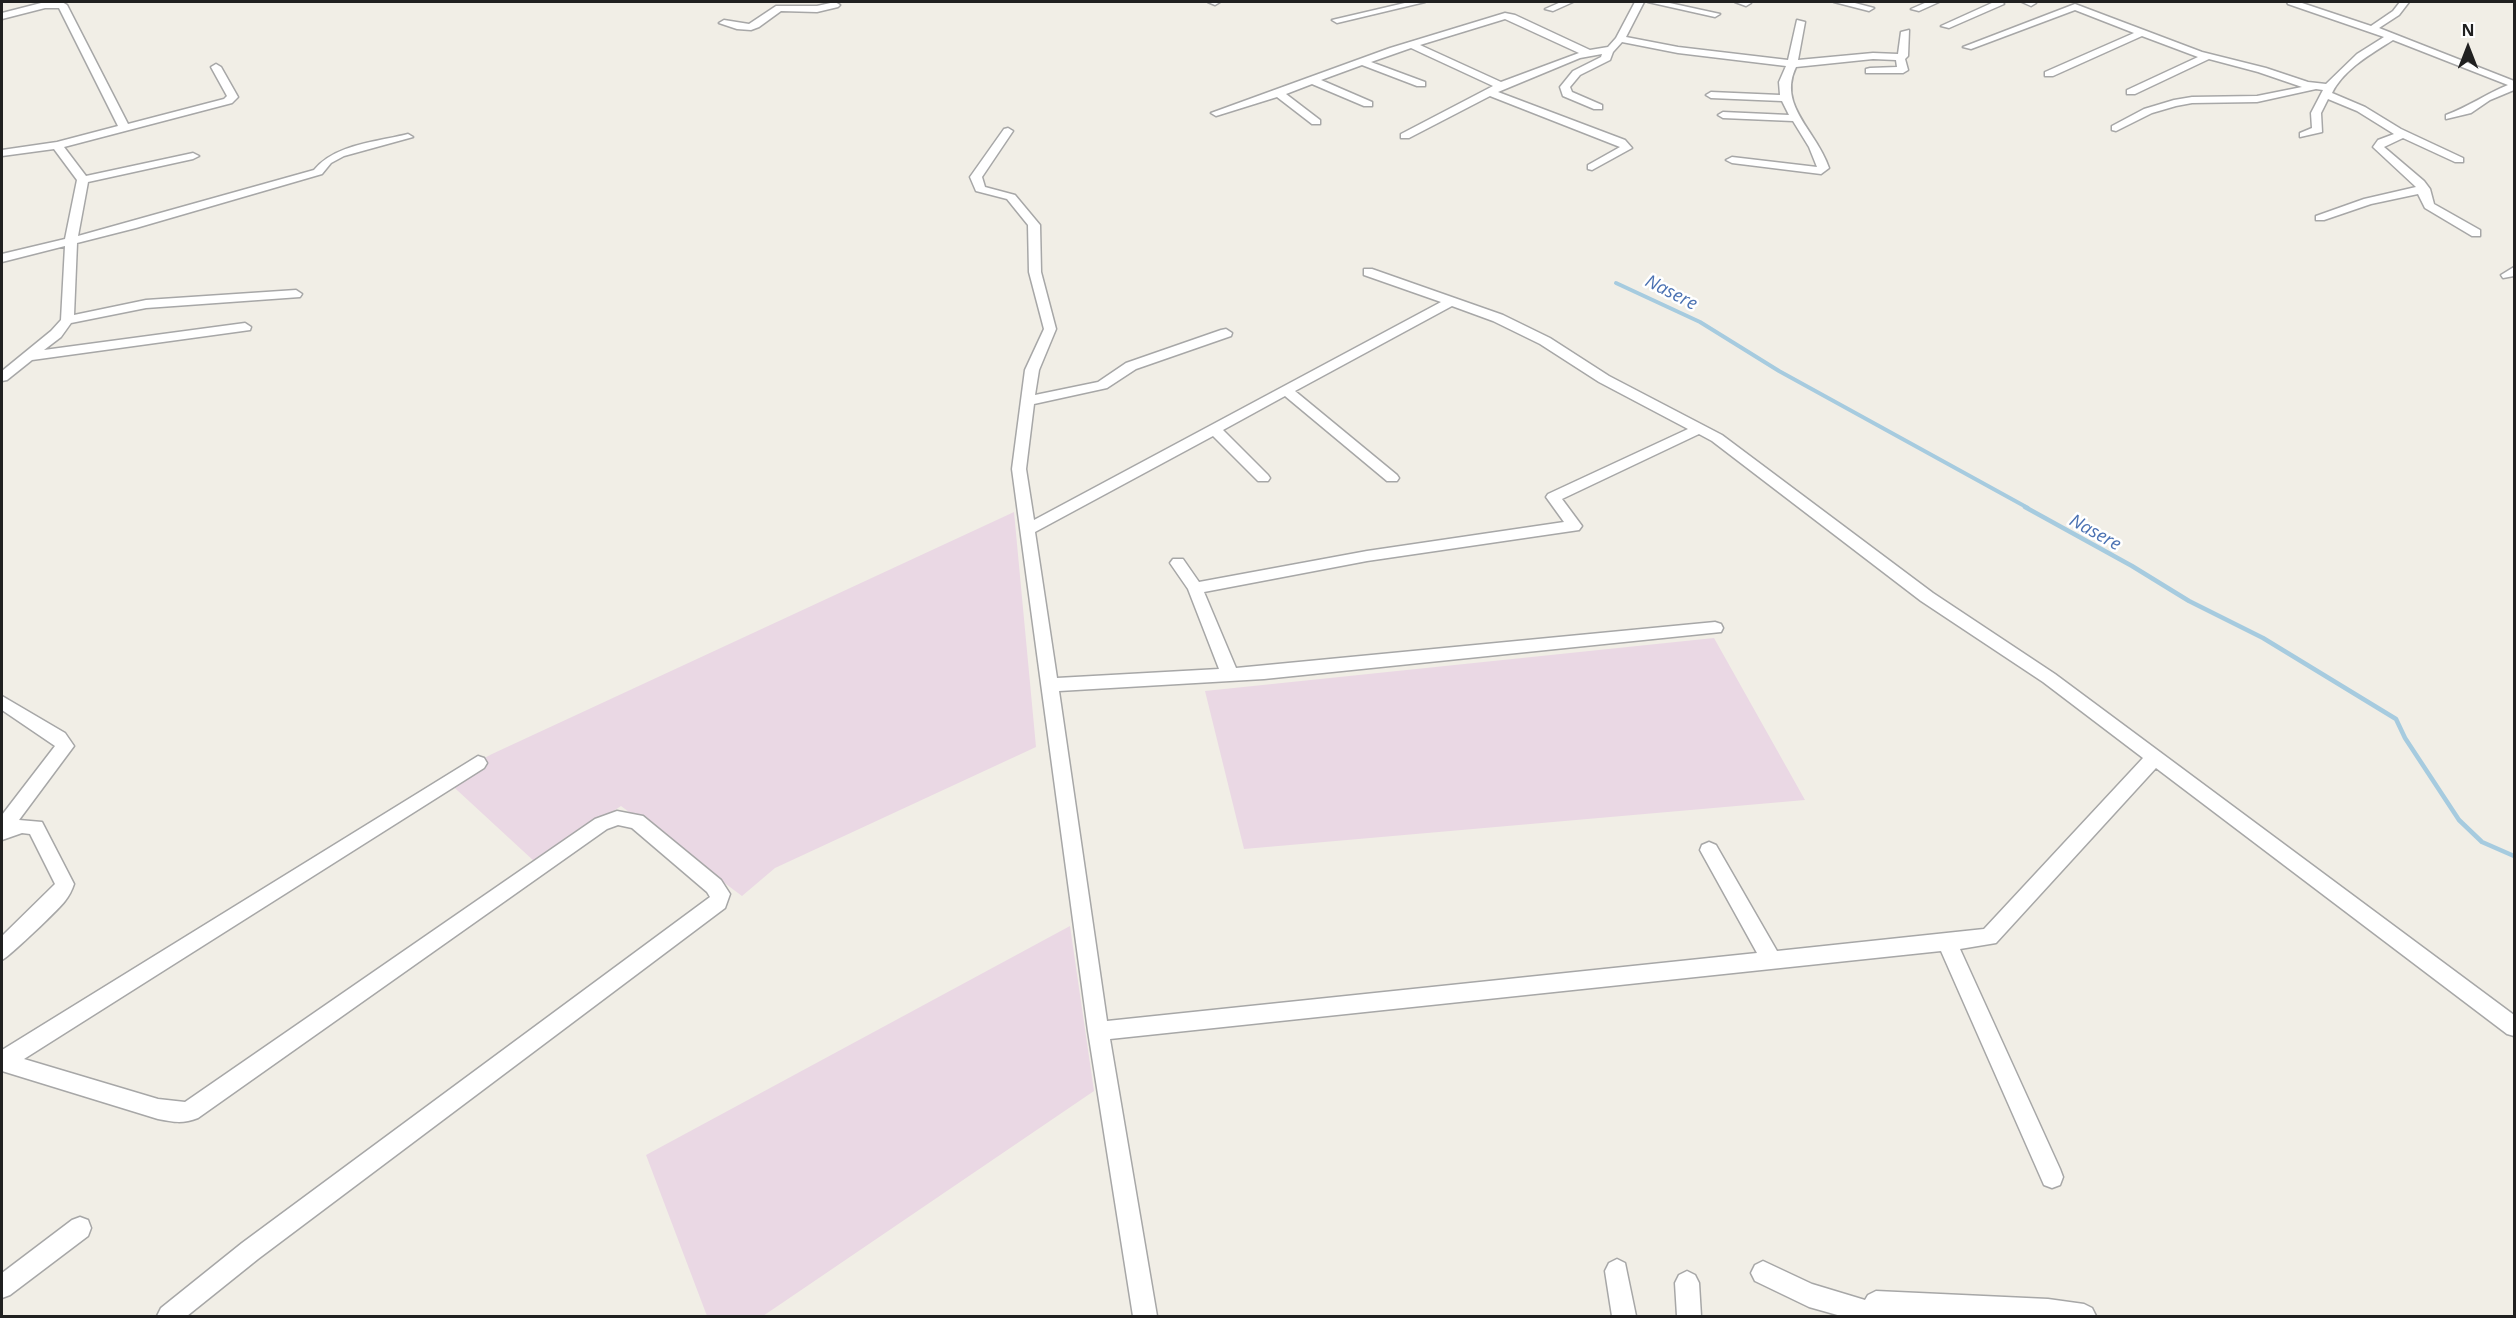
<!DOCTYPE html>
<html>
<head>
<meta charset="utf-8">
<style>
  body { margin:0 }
  #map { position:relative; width:2516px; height:1318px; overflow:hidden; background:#f1eee6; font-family:"Open Sans",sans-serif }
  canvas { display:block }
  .frame { position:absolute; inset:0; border:3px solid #202020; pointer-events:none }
  .north { position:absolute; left:2438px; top:18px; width:60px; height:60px; -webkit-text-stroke:4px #fff; paint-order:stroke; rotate:0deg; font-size:16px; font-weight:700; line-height:24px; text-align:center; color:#202020 }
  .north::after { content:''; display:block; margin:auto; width:21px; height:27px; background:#202020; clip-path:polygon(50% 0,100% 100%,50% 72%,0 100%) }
</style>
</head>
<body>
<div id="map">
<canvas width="2516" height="1318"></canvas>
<div class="frame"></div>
<div class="north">N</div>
</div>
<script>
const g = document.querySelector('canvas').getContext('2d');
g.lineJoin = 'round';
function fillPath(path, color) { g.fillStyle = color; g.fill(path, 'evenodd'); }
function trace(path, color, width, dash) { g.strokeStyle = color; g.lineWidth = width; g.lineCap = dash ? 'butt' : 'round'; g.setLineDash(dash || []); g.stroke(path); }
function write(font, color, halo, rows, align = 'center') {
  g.font = font + ' "Open Sans",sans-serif'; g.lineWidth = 5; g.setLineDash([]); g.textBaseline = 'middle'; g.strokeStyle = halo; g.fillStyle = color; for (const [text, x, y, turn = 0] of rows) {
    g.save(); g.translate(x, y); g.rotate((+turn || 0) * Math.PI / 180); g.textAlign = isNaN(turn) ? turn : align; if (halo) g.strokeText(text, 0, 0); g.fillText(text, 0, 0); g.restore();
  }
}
fillPath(new Path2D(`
  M1014,512L1036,747L775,868L742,896L621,806L535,862L445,779L492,754Z
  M1714,638L1805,800L1244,849L1205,691Z
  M1070,926L1094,1091L763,1316H707L646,1155Z`), '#ead8e4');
trace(new Path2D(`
  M1616,283L1700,322L1779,371L2028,508`), '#a6cbdf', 4);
trace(new Path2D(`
  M2025,507L2132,566L2189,601L2263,638L2396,719L2405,738L2459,820L2482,842L2514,856`), '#a6cbdf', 4.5);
const minor = new Path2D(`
  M45,2H62L67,5L128,124L224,99L227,96L211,67L216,64L221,67L238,97L232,103L64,147L86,176L193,153L199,156L193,159L88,182L78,236L314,170C335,144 377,142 408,134L413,137L344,156L331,163L322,174L136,228L77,243L74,315L146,300L296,290L302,294L300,297L146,308L71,323L61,337L44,350L245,323L251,327L250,330L32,360L7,380L2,381V371L51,331L61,320L65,246L2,262V254L65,239L77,180L54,149L2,156V150L57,142L118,126L59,8H45L2,19V13Z
  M835,2L840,5L838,7L817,12L781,11L759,27L751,30L737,29L719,23L724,20L749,24L776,6H817Z
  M1208,2H1220L1215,5Z
  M1409,2H1425L1337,23L1332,20Z
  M1561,2H1573L1553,11L1545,9Z
  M1635,2H1644L1626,37L1678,47L1788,60L1797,20L1805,22L1798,60L1873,53L1898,54L1901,32L1909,30L1908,56L1905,59L1908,70L1903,73H1866V69L1870,68L1897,67L1896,60L1873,59L1796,67C1777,106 1817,131 1829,168L1821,174L1732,163L1726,160L1732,157L1817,167L1809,147L1793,121L1723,118L1718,115L1723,112L1789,115L1782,101L1711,98L1706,95L1711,92L1780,95L1779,82L1786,66L1678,53L1622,42L1613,52L1610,60L1580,75L1570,87L1572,92L1602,105V109H1594L1563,96L1560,87L1573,71L1601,57L1602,54L1580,58L1498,92L1625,140L1632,148L1592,170L1588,169V165L1620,147L1490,96L1409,138H1401V134L1493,86L1411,48L1371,62L1425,82V86H1417L1362,65L1321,80L1372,102V106H1364L1312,84L1286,94L1320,120V124H1312L1277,97L1216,116L1211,113L1390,48L1505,13L1515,15L1590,50L1608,47L1616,38ZM1505,19L1579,53L1501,82L1420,45Z
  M1648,2H1665L1720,14L1715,17Z
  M1735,2H1750L1751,3L1746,6Z
  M1834,2H1851L1874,8L1869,11Z
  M1927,2H1939L1919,11L1911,9Z
  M1994,2H2002L2004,4L1949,28L1941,26Z
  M2022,2H2035L2036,3L2031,6Z
  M2287,2H2299L2371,26L2393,11L2400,2H2409L2399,15L2379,28L2514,81V90L2490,100L2471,113L2446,119V115C2468,107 2486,94 2508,85L2393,40C2371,54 2344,69 2332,93L2365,107L2401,129L2463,158V162H2455L2403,138L2384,147L2424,181L2430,189L2434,204L2480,230V236H2472L2425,208L2418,194L2371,204L2324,220H2316V216L2364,199L2416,187L2373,147L2378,140L2394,134L2357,111L2328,99L2321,113L2322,132L2300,137V133L2312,128L2311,113L2323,90L2316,89L2257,102L2192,103L2176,106L2152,113L2116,131L2112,130V126L2144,109L2174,100L2192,97L2257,96L2302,87L2258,72L2209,59L2135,94H2127V90L2198,57L2142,36L2053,76H2045V72L2134,33L2075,10L1971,49L1963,47L2075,4L2202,52L2266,68L2308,82L2326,84L2357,54L2384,37L2288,4Z
  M1008,128L1013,131L982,177L985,187L1015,195L1040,225L1041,272L1056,329L1039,370L1035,395L1098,382L1126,363L1221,330L1226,329L1232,333L1231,336L1136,369L1107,388L1034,404L1026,469L1034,520L1441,302L1364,275V269H1372L1503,315L1550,338L1609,376L1722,435L1933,593L2055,674L2514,1015V1036L2507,1034L2156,768L1996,943L1960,949L2060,1169L2063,1177L2060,1185L2052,1188L2044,1185L1941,951L1110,1039L1157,1316H1133L1088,1031L1012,469L1025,370L1044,329L1029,272L1028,225L1007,199L976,191L970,177L1004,129ZM1452,306L1493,321L1540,344L1599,382L1688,429L1548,494L1546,497L1564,522L1367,551L1199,582L1183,559H1173L1170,563L1188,589L1219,669L1057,678L1035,532L1213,436L1258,481H1268L1270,478L1268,475L1223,430L1285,396L1387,481H1397L1399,478L1397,475L1295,391ZM1699,434L1712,441L1921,601L2043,682L2143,758L1984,929L1777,951L1716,845L1709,842L1702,845L1700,850L1757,953L1107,1021L1059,691L1264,679L1721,632L1723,628L1721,624L1715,622L1236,668L1204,592L1367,561L1579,530L1582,526L1562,499Z
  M2514,267V276L2503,278L2501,275Z
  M2,696L65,733L74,746L19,820L42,822L74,884C72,890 69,896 65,901C59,909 8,958 2,960V936L55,884L30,834L22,833L2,840V815L55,746L2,710Z
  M478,756L484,758L487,763L484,768L24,1059L158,1099L185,1102L595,819L617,811L643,816L721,880L730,894L725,908L258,1259L187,1316H157L161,1308L242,1243L710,897L707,892L632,828L618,825L607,829L198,1118C183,1124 173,1122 158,1119L2,1071V1050Z
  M80,1217L88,1220L91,1228L88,1236L10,1295L2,1298V1273L72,1220Z
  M1617,1259L1625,1263L1636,1316H1612L1605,1271L1609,1263Z
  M1763,1261L1812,1284L1865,1300L1868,1295L1876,1291L2048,1299L2084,1304L2092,1308L2096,1316H1841L1809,1307L1755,1281L1751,1273L1755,1265Z
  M1687,1271L1695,1275L1699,1283L1701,1316H1677L1675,1283L1679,1275Z`);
trace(minor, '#a7a7a7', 3);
fillPath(minor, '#fff');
write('italic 18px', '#4a71b2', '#fff', [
  ["Nasere",1671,293,27],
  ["Nasere",2095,533,29]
]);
</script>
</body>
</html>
